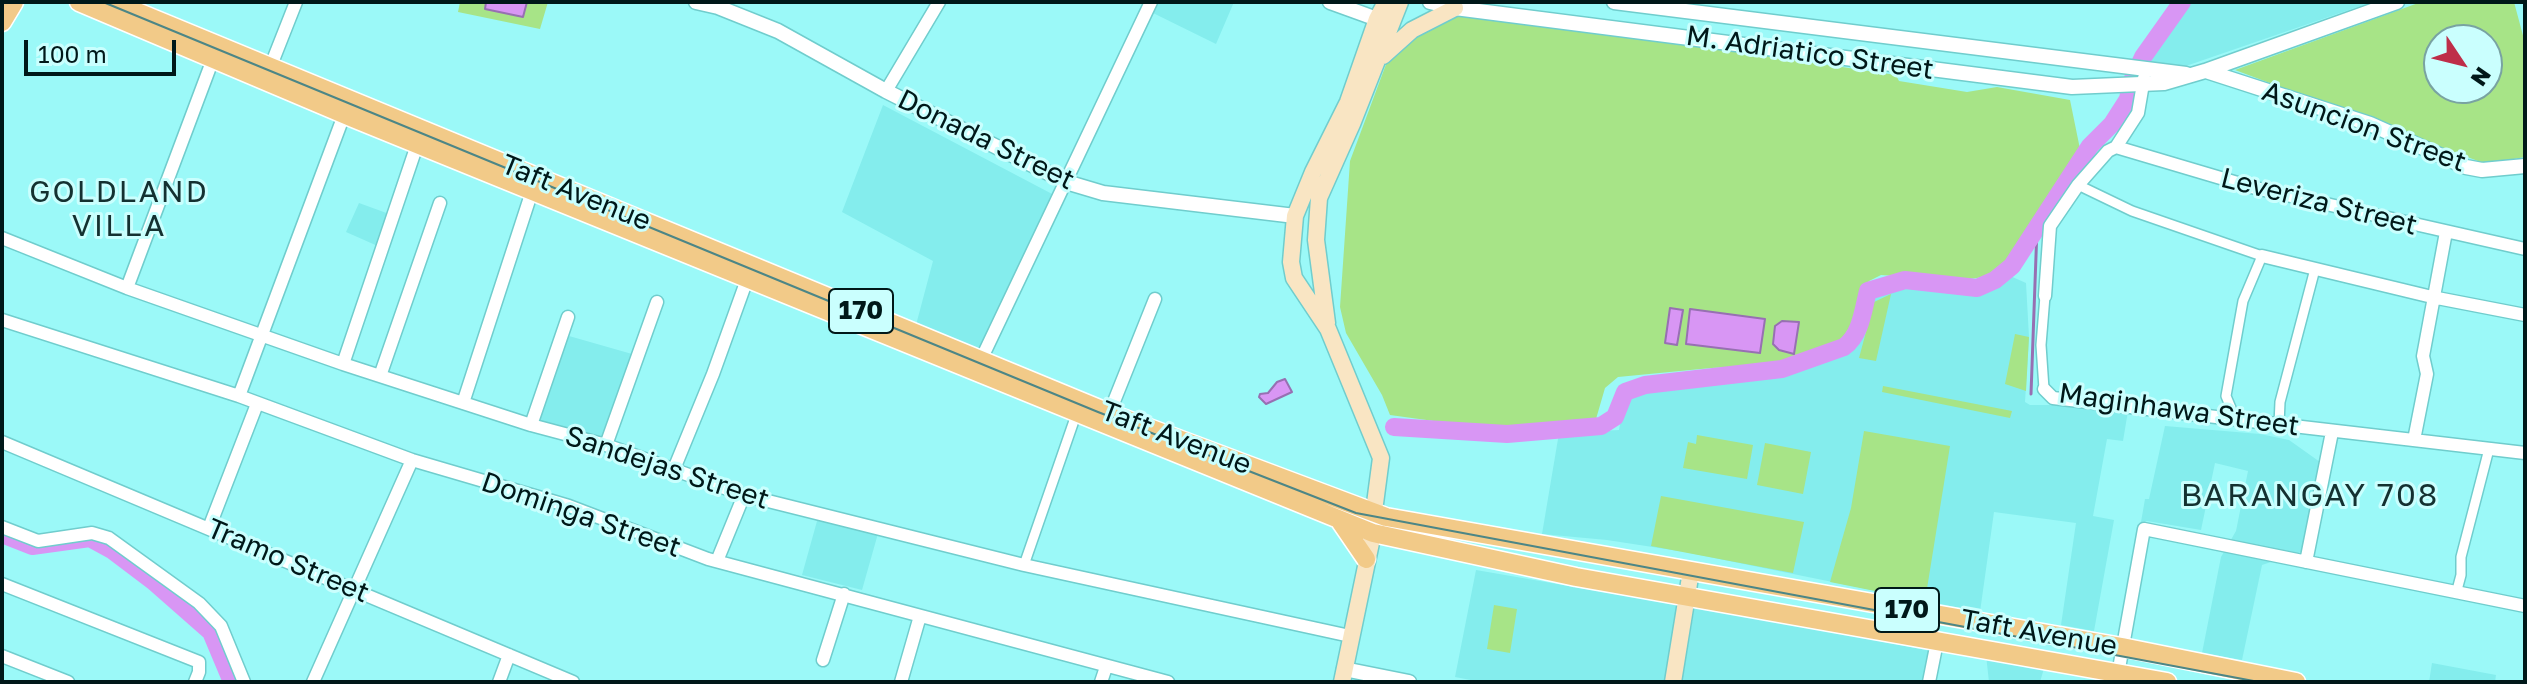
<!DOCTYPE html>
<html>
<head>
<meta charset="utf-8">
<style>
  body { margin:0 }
  #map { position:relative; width:2527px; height:684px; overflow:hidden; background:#9bf9f8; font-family:"Golos Text",sans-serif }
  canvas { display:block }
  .frame { position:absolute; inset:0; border:4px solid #001819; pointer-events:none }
  .north { position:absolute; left:2423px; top:24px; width:80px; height:80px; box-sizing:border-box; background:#cafffe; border:2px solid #79a3a2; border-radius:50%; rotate:125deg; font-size:22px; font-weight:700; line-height:32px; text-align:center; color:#001819 }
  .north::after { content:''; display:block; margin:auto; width:28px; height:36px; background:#be2e49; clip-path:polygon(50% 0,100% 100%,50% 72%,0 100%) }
  .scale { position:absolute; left:24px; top:40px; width:152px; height:36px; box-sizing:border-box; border:4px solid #001819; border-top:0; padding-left:10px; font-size:24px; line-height:28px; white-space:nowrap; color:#001819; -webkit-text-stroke:6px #cafffe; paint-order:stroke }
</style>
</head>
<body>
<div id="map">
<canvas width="2527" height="684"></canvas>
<div class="frame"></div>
<div class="north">N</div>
<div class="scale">100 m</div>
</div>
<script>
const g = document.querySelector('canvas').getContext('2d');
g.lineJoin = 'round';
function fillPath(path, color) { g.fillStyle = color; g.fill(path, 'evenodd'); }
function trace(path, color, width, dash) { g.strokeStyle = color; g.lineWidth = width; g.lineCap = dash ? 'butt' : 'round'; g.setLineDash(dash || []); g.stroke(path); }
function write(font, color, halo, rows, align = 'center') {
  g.font = font + ' "Golos Text",sans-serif'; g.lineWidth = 6; g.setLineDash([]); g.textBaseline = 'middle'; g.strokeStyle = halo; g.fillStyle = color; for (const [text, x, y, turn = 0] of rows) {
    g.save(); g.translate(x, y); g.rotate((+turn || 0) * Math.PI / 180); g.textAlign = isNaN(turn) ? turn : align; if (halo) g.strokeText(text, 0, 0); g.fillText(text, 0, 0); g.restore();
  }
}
fillPath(new Path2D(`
  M1159,2H1234L1216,44L1153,13Z
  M2187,2H2372L2183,67L2146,62L2180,18Z
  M883,105L1054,195L979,352L916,325L933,261L842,212Z
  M359,203L392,215L380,247L346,232Z
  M2008,275L2026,283L2029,337L2025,402L2030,405H2074L2128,411L2123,441L2107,439L2093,516L2114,520L2094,631L2061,625L2076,523L1994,512L1980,612L1685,552L1607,540L1542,534L1559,433L1619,430L1626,391L1643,384L1744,374L1745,366L1787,371L1849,347L1859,338L1874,293L1879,286L1885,284L1972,293Z
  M569,336L639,356L608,444L536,421Z
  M2165,426L2260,434L2289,440L2320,462L2304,551L2262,565L2242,660L2202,653L2221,557L2236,531L2248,471L2215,463L2201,530L2147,521L2141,522L2145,499H2149Z
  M819,514L879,530L862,590L802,575Z
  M1476,570L1679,605L1665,682H1481L1455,677Z
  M1695,605L1931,651L1925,682H1682Z
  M1986,655L2045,665L2040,682H1989Z
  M2432,663L2496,675L2495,682H2429Z`), '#84eded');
fillPath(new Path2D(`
  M460,2H548L540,29L458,12Z
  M2421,2H2514L2525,43V157L2486,164L2235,70ZM2439,40H2487V88H2439Z
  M1452,14L1680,43L1896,75L1899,81L1967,92L1997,87L2070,100L2080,149C2063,175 2011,269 1986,276C1957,284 1912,277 1881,275L1869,281L1863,290L1851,339L1777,364L1711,368L1618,377L1605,388L1596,419L1540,426L1463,425L1390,415L1382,395L1346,333L1340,307L1350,161L1388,59L1405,43Z
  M1891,294L1876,361L1859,358L1874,302Z
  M2015,334L2029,337L2026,391L2005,384Z
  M1883,386L2012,411L2010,418L1882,392Z
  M1864,431L1950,446L1925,601L1830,582L1851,508Z
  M1697,435L1753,445L1747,479L1683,468L1688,442L1696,444Z
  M1765,443L1811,452L1803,494L1757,485Z
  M1661,496L1804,522L1793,573L1651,546Z
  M1494,605L1517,609L1510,653L1487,649Z`), '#a7e487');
const water = new Path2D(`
  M486,2H527L523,17L485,9Z
  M1670,308L1683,310L1677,345L1665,343Z
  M1690,309L1765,319L1760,353L1686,344Z
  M1782,321L1799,322L1794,354L1779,350L1773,344L1775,326Z
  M1285,379L1292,392L1266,404L1259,397L1260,394L1268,393L1277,382Z`);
fillPath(water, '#d896f4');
trace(water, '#9770b2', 2);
trace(new Path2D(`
  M2031,394L2037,228`), '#9770b2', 3);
trace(new Path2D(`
  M1394,427L1507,434L1601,426L1615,417L1625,392L1645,385L1782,369L1844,347C1861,335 1863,310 1868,291L1905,280L1977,288L1995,280L2012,266L2090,146L2112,124L2128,99L2131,83L2143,57L2182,2
  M2,534L32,546L90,538L112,550L153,581L211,632L232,682`), '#d896f4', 18);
const pedestrian = new Path2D(`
  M2078,185L2132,211L2262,256L2243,301L2226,396L2231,408V417
  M2044,389L2041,345L2045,296
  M2279,424L2280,402L2315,269
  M1024,565L1076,415
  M2457,590L2461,575V557L2489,449`);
const minor = new Path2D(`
  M268,73L296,2
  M886,91L939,2
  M2116,147L2251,187L2525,249
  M2,238L127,288L343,364L531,425L606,445L744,495L1024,565L1350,636
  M2262,256L2432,297L2525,315
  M127,288L213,59
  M2045,296L2050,226L2078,185L2108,151L2116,147L2138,113L2144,78
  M2,320L239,396L412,460L569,506L708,559L1168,682
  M343,364L417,145
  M979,364L1151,2
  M380,376L440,203
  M2044,389L2053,398L2525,453
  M239,396L347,107
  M463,403L534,185
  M1107,419L1155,299
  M531,425L568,317
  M2414,440L2427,374L2423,356L2446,232
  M2,442L573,682
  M606,445L657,302
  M674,469L713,374L749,274
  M2,527L38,541L92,533L109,538L199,603L221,626L244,682
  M209,528L257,404
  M717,561L744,495
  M2306,562L2332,432
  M2,584L199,662V672L195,682
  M2,656L68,682
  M823,660L844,594
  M2118,674L2144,529L2525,606
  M313,682L412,460
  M499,682L509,655
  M901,682L920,616
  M1101,682L1106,667
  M1929,682L1937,642`);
const tertiary = new Path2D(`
  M696,2L718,7L778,31L886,91L1066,182L1103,193L1295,216
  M1330,2L1377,19
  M1430,2L1455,8L2072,87L2164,83L2205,71L2397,2
  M1614,2L2186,74
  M2206,71L2370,124L2466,167L2482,170L2525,166
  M1344,669L1409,682`);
const secondary = new Path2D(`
  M1383,56L1412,30L1455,8
  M1327,323L1316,240L1319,198L1352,124L1400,2
  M1374,511L1381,458L1328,329L1294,278L1291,262L1295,216L1313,172L1348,102L1377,19L1386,2
  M1342,682L1373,533
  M1673,682L1691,571`);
const primary = new Path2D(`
  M79,2L353,118L1373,533L1576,577L2167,682
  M113,2L1109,413L1386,517L2122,647L2296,682
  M2,22L14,2
  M1340,521L1366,559`);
trace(pedestrian, '#70cdcd', 12);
trace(minor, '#70cdcd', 15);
trace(tertiary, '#70cdcd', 17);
trace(secondary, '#70cdcd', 19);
trace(primary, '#fff', 21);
trace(pedestrian, '#fff', 9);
trace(minor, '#fff', 12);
trace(tertiary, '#fff', 14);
trace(secondary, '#f9e5c3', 16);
trace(primary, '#f2ca88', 18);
trace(new Path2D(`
  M103,2L1098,412L1356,513L2259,682`), '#4c8686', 2);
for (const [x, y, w] of [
  [861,311,64],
  [1907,610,64]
]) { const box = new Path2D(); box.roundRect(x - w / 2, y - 22, w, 44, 6); g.fillStyle = '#cafffe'; g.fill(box); trace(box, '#001819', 2); }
write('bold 26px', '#001819', null, [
  ["170",861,311],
  ["170",1907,610]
]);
write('28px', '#001819', '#cafffe', [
  ["M. Adriatico Street",1810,53,8],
  ["Asuncion Street",2364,127,20],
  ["Donada Street",986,140,26],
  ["Taft Avenue",576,193,22],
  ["Leveriza Street",2319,202,14],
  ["Maginhawa Street",2179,410,8],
  ["Taft Avenue",1176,438,21],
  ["Sandejas Street",667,468,18],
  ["Dominga Street",581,515,19],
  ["Tramo Street",288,561,23],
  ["Taft Avenue",2039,633,10]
]);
g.letterSpacing = '2px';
write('30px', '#143131', '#cafffe', [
  ["GOLDLAND",119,192],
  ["VILLA",119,226]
]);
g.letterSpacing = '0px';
g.letterSpacing = '2px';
write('32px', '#143131', '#cafffe', [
  ["BARANGAY 708",2310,496]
]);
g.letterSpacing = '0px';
</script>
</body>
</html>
